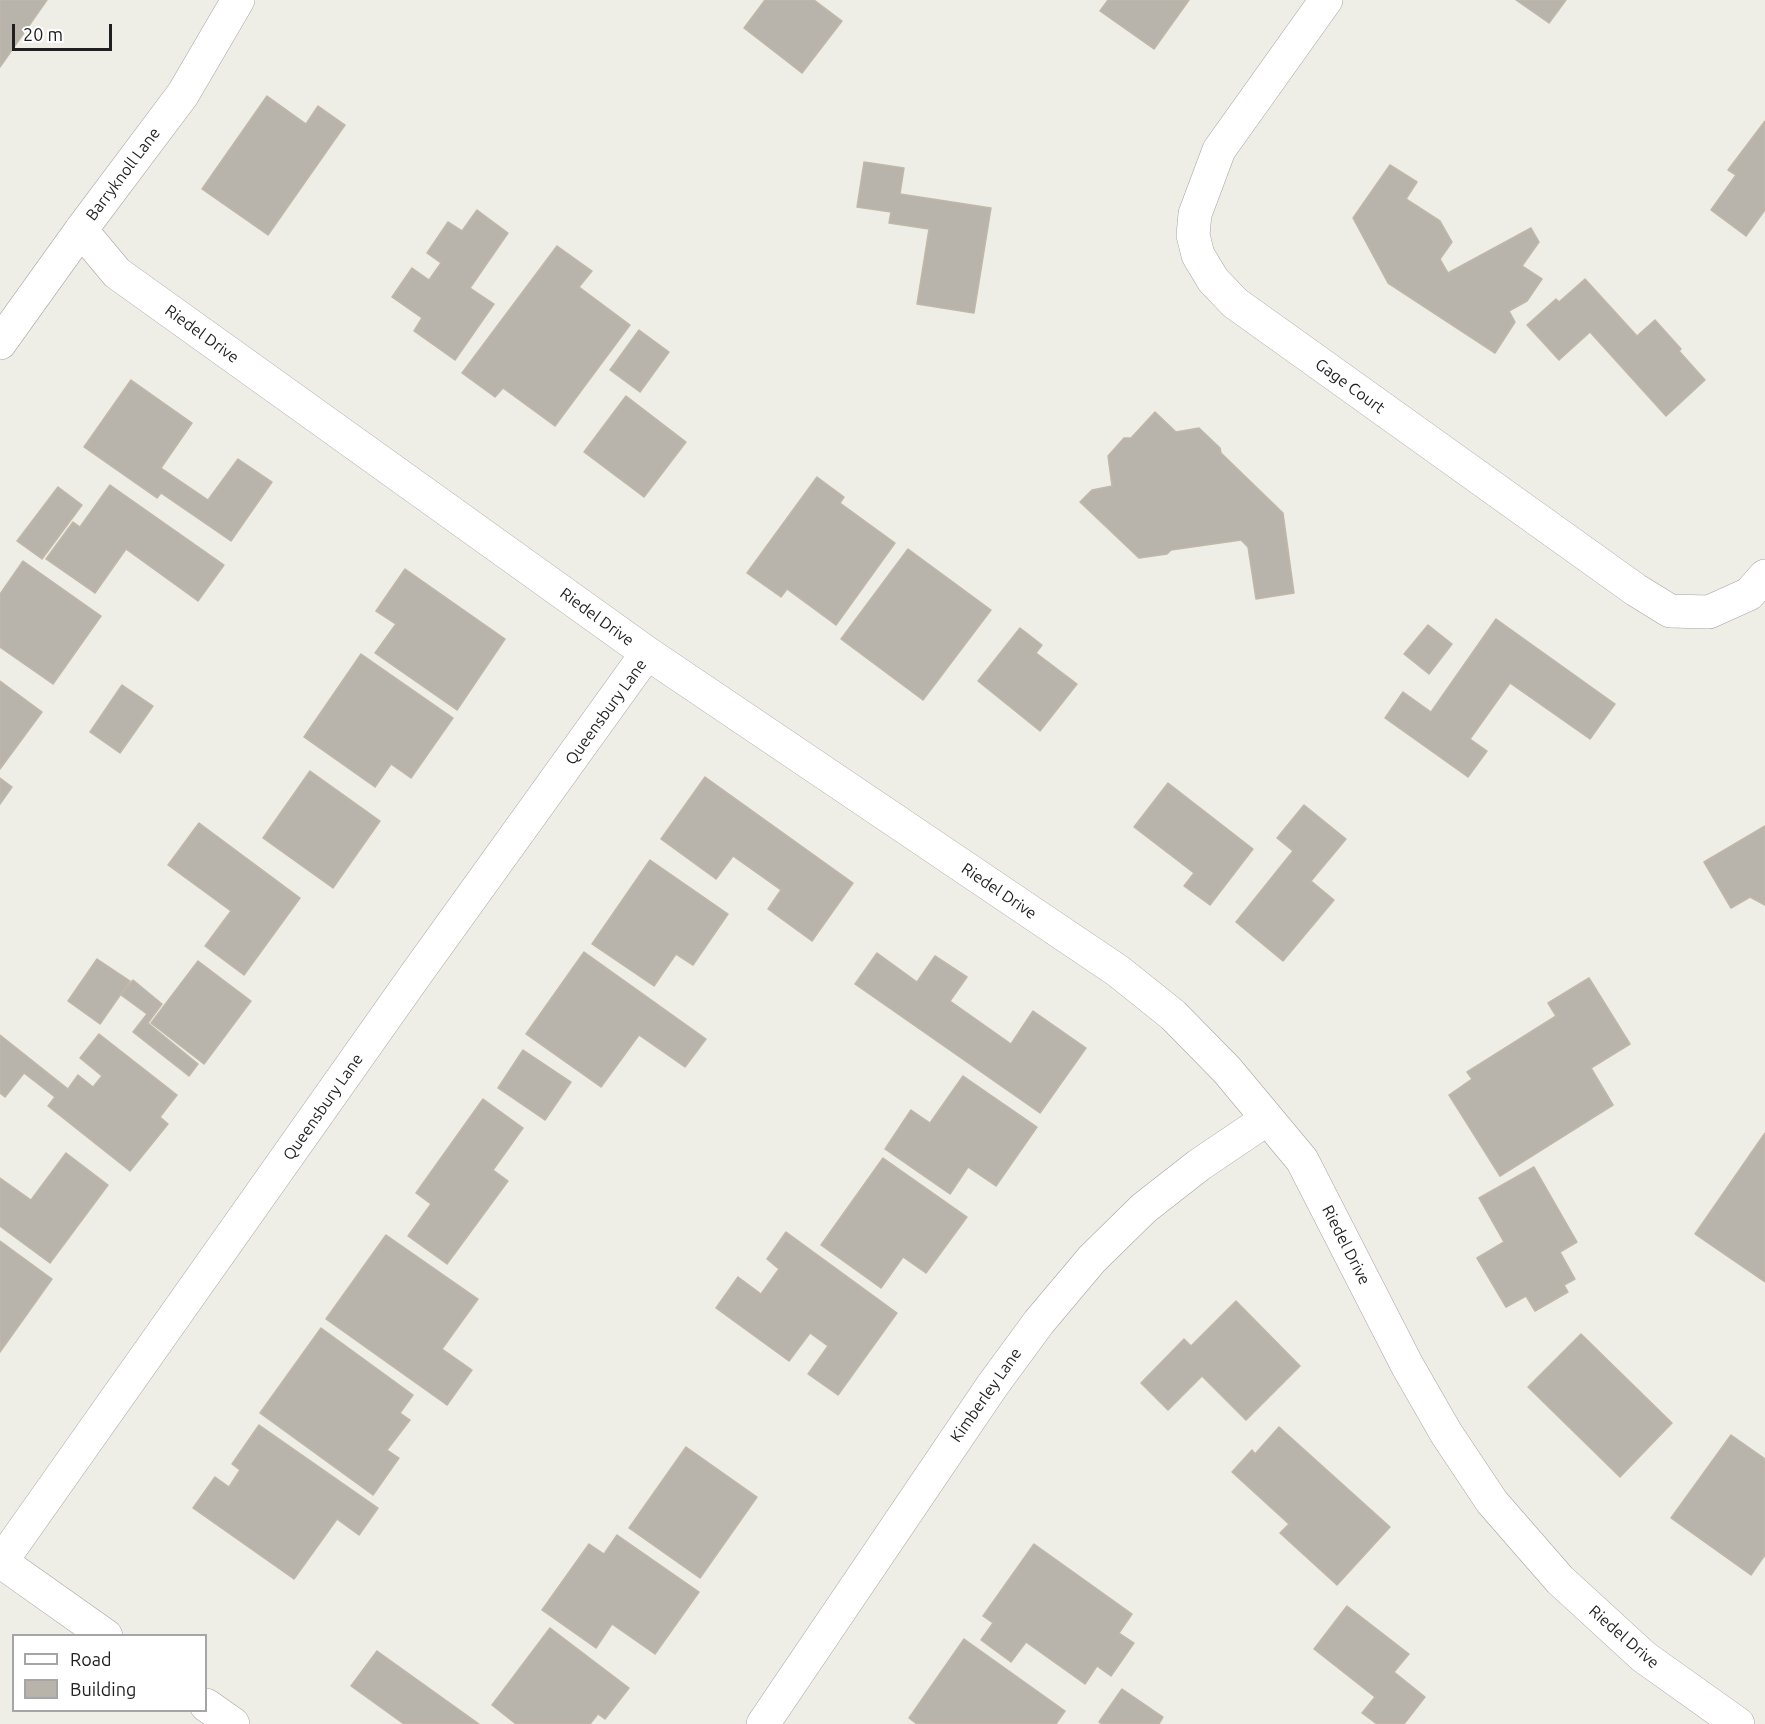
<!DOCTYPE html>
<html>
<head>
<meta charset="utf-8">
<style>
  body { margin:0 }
  #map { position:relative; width:1765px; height:1724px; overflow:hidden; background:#efeee6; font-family:Ubuntu,sans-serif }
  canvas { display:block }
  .legend { position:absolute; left:12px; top:1634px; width:195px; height:78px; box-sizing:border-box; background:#fff; border:2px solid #a5a5a5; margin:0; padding:8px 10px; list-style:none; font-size:18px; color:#1f1f1f }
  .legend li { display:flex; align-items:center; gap:12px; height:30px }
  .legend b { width:30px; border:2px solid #a5a5a5 }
  .scale { position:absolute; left:12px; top:24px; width:100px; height:27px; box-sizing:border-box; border:3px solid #1f1f1f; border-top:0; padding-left:8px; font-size:18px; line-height:21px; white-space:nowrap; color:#1f1f1f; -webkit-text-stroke:4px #fff; paint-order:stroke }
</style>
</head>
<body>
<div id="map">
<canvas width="1765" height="1724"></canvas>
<ul class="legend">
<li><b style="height:8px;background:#fff"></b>Road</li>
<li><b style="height:16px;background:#b8b4ac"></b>Building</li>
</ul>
<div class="scale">20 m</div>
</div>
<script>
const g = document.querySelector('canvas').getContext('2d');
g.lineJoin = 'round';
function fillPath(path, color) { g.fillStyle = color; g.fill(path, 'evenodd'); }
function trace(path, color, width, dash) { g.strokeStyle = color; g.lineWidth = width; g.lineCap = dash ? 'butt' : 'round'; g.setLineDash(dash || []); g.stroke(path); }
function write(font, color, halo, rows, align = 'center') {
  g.font = font + ' Ubuntu,sans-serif'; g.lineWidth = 4.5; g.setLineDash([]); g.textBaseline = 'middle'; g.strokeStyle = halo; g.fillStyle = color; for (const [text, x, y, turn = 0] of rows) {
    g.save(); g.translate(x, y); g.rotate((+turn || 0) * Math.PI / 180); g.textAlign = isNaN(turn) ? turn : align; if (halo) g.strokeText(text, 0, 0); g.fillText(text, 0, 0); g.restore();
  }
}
const building = new Path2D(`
  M0,0H47L0,67Z
  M765,0H814L842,21L802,73L744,28Z
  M1108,0H1189L1154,49L1100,11Z
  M1516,0H1566L1549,23Z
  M267,96L306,124L318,106L345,125L268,235L202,189Z
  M1765,121V210L1746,236L1711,210L1736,175L1728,170Z
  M864,162L904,168L900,194L991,208L974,313L917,304L929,229L889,223L891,212L857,207Z
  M1390,165L1417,182L1406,199L1440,221L1452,242L1440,259L1448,273L1531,228L1539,242L1522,266L1542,279L1527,301L1509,311L1515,322L1495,353L1388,283L1353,218Z
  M477,210L508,233L470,288L494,304L455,360L414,331L422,318L392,297L412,268L429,280L441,263L427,253L448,222L462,231Z
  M557,246L592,271L579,287L630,325L555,426L503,388L495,397L462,373Z
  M1585,279L1637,336L1655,320L1681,349L1679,351L1705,380L1666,416L1590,332L1559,360L1527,325L1556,299L1559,302Z
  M639,330L669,352L640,392L610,370Z
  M131,380L192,423L161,468L208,500L238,459L272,482L231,541L161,493L157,498L84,447Z
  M626,396L686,442L644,497L584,452Z
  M1155,412L1176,432L1199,428L1220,448L1221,453L1283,513L1294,593L1256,599L1248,547L1241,540L1171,550L1167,554L1139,558L1080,502L1092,490L1112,486L1108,456L1124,438H1131Z
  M817,477L844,497L840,503L895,543L836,625L787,589L781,597L747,573Z
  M110,485L224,565L198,601L126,549L95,593L46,559L73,522L80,527Z
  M58,487L82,505L42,559L17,541Z
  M908,549L991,610L923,700L841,639Z
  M23,561L101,616L53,684L0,647V594Z
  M405,569L505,639L457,710L375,653L396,624L376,611Z
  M1496,619L1615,704L1590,739L1510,683L1470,739L1487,751L1468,777L1385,718L1403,692L1431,712Z
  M1428,625L1452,644L1429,674L1404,654Z
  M1020,628L1042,645L1036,653L1077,684L1040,731L978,681Z
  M361,654L453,718L411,778L391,764L375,787L304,737Z
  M0,681L42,712L0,769Z
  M122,685L153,706L120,753L90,732Z
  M310,771L380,821L333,888L263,838Z
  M705,777L853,883L812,941L768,909L781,890L733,856L716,879L661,839Z
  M0,778L12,787L0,804Z
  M1168,783L1253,849L1210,905L1184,886L1194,873L1134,827Z
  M1304,805L1346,839L1311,881L1334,900L1283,961L1236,922L1293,851L1277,838Z
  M199,823L300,898L244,975L205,946L231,911L168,865Z
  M1765,826V905L1750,897L1731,908L1704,862Z
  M650,860L728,914L693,965L676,954L654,986L592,944Z
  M584,952L706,1039L685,1067L639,1035L601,1087L526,1034Z
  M877,953L917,982L935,956L967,977L950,1001L1011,1044L1033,1011L1086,1048L1040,1113L855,984Z
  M97,959L130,981L100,1024L68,1001Z
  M198,961L251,1001L204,1064L151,1023Z
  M1589,978L1630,1044L1591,1068L1613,1105L1500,1176L1449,1095L1472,1079L1467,1072L1556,1016L1548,1003Z
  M133,980L162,1004L148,1023L198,1064L189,1076L133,1032L147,1014L121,995Z
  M99,1034L177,1095L160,1117L168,1124L130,1171L48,1106L55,1097L24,1073L5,1097L0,1093V1035L68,1089L78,1075L93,1087L102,1076L80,1058Z
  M523,1050L571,1082L545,1120L498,1088Z
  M963,1076L1037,1127L996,1186L968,1167L950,1194L885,1149L911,1110L930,1123Z
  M483,1099L523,1128L493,1170L508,1181L447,1264L408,1236L431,1204L416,1193Z
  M1765,1133V1282L1695,1234Z
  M66,1153L108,1185L50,1263L0,1226V1178L31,1200Z
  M883,1158L967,1217L926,1273L903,1257L881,1288L821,1245Z
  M1534,1167L1577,1242L1560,1252L1575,1279L1564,1285L1568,1292L1535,1311L1526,1296L1506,1307L1477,1258L1504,1242L1479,1198Z
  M786,1232L897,1313L838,1395L808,1374L828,1346L810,1333L789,1361L716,1308L738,1277L761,1294L779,1269L767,1259Z
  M386,1235L478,1299L442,1349L472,1370L447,1405L326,1319Z
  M0,1241L52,1279L0,1352Z
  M1236,1301L1300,1366L1246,1420L1202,1376L1168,1410L1141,1383L1184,1339L1191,1346Z
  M321,1328L413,1395L400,1413L410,1420L387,1450L399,1458L373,1495L260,1413Z
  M1581,1334L1672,1423L1620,1477L1528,1387Z
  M259,1425L378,1508L359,1535L337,1519L294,1579L193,1508L215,1477L229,1487L240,1470L232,1464Z
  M1279,1427L1390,1527L1337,1585L1280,1533L1289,1524L1232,1472L1252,1450L1255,1454Z
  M1731,1435L1765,1459V1555L1751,1575L1671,1518Z
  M686,1447L757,1497L700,1578L629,1528Z
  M617,1535L699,1592L655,1654L612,1624L596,1648L542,1610L589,1544L604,1554Z
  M1034,1544L1132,1614L1119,1633L1134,1643L1111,1676L1097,1666L1085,1684L1026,1642L1011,1662L981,1640L993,1623L983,1616Z
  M1347,1606L1409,1654L1394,1672L1425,1697L1404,1724H1377L1362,1713L1375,1697L1314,1649Z
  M550,1628L629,1688L605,1719L598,1714L590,1724H516L492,1705Z
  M964,1639L1065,1711L1056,1724H917L909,1718Z
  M377,1651L479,1724H404L351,1686Z
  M1122,1689L1163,1717L1159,1724H1102L1099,1722Z`);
fillPath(building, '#b8b4ac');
trace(building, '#c0b7a9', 1.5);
const minor = new Path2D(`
  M1326,0L1219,150L1195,214L1193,235L1198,255L1213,280L1235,303L1636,590L1670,611L1709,612L1749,594L1765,576
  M81,230L117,273L647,653L1118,971L1173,1015L1227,1070L1302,1160L1407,1365L1446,1433L1492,1502L1560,1580L1644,1657L1738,1724
  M0,343L81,230L183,94L238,0
  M0,1561L106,1636
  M1,1562L414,977L647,653
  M206,1705L233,1724
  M763,1724L992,1386L1039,1322L1092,1259L1144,1208L1199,1165L1267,1119`);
trace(minor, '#a3a3a3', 34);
trace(minor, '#fff', 33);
write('16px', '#1f1f1f', '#fff', [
  ["Barryknoll Lane",123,174,-53],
  ["Riedel Drive",202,334,36],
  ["Gage Court",1350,386,36],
  ["Riedel Drive",597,617,36],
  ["Queensbury Lane",606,712,-54],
  ["Riedel Drive",999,891,34],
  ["Queensbury Lane",323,1107,-55],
  ["Riedel Drive",1346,1245,63],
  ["Kimberley Lane",986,1395,-55],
  ["Riedel Drive",1624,1637,41]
]);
</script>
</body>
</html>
